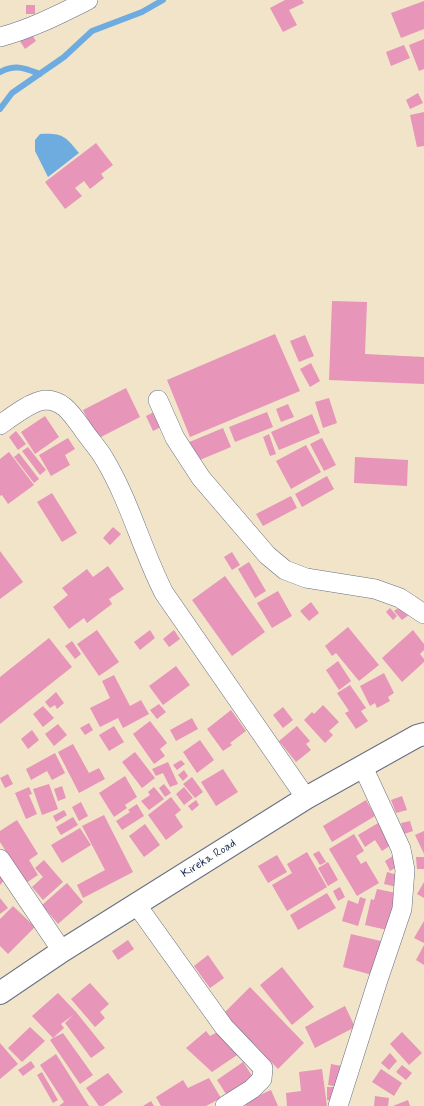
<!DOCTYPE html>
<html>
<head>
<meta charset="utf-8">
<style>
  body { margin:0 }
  canvas { display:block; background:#f1e4c9 }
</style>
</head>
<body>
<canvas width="424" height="1106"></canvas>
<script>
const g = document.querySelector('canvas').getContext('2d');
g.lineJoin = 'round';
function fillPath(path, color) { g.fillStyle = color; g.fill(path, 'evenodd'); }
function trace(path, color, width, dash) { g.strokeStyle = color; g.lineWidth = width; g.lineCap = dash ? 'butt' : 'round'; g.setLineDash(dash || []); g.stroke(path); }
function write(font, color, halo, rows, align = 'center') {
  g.font = font + ' Mynerve,sans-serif'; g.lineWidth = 4; g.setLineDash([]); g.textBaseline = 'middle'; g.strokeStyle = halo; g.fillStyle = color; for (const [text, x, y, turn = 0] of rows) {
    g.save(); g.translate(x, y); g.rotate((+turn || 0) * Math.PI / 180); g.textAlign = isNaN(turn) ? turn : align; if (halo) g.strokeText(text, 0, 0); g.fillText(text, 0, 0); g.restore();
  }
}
fillPath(new Path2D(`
  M40,134C63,133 65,136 79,153L48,177L35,151V140Z`), '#6eace0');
trace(new Path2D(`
  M0,72C16,64 24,68 40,74
  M0,109L12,93L64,57L92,31L142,12L163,0`), '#6eace0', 6);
fillPath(new Path2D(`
  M285,0H302L304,3L289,10L297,25L283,32L270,8Z
  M424,1V29L401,38L391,13Z
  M26,5H35V14H26Z
  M29,30L36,41L25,49L18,38Z
  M424,39V69L419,71L409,45Z
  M404,45L410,58L391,66L386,52Z
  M418,93L423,103L410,109L406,100Z
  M424,112V146L417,147L410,115Z
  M96,143L113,165L101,174L104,178L90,189L84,181L75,188L82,196L65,209L45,182Z
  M332,301L367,302L365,354L424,357V384L329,380Z
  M275,334L300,391L190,437L167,380Z
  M305,335L314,356L299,362L290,341Z
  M311,363L320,381L310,387L300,369Z
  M126,388L140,417L97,439L83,410Z
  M329,398L337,423L323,428L315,402Z
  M288,404L294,417L281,422L276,409Z
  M156,411L163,426L153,431L146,416Z
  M267,412L273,427L235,442L229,427Z
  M312,414L320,433L279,450L271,432Z
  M45,416L59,437L35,454L21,432Z
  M223,428L231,447L195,462L187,443Z
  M16,431L26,444L18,450L9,437Z
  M269,434L276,454L270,456L263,437Z
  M68,438L75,449L65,455L70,465L51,476L39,455Z
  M322,438L336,465L324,471L310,444Z
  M306,445L321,472L291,489L276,461Z
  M28,447L46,470L40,475L22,451Z
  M9,452L34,485L8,504L2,495L0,496V459Z
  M19,453L39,479L34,483L14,457Z
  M355,457L408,460L407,486L354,483Z
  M327,476L334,489L302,507L295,494Z
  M52,493L77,533L62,542L37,502Z
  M291,496L297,508L263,526L256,514Z
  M113,527L121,534L110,545L103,538Z
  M0,551L23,582L0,599Z
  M232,552L240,565L232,570L224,557Z
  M249,562L266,591L255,598L238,569Z
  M108,566L124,589L109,599L112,604L87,623L84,618L69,629L53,607L68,595L62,588L87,569L93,577Z
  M225,576L265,632L232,656L192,600Z
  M278,591L292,616L272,628L257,603Z
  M311,602L319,613L309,621L300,611Z
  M402,605L410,614L402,620L394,611Z
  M390,608L397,616L393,620L386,612Z
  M348,627L379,665L359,681L336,653L332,656L325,646Z
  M97,630L119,662L99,676L77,644Z
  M150,630L155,638L140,650L134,642Z
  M174,630L180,639L169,647L163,639Z
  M413,630L424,644V650L420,654L424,659V662L402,682L382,658Z
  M49,638L72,667L0,724V677Z
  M72,641L81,654L75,659L65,646Z
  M338,661L351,681L339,690L326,670Z
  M176,666L190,685L163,705L149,686Z
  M384,673L394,693L388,697L390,701L377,708L375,703L370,706L360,686Z
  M114,675L130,706L141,700L149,714L123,728L118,718L100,727L90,708L110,698L102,681Z
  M350,685L366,708L361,711L368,721L356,729L345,713L349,711L337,693Z
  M56,692L64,703L57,709L55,705L50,708L45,702Z
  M159,704L166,712L157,719L150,710Z
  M323,705L339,722L329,731L333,735L325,743L304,720L312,712L314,714Z
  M43,706L54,718L43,727L33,714Z
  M283,707L293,720L283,728L273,715Z
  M231,710L246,731L230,743L232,745L223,751L207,729Z
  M192,718L198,729L176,741L170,730Z
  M150,721L167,743L160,749L165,756L154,764L133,734Z
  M89,723L93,730L85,735L80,728Z
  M58,724L67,735L54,746L45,734Z
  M114,726L124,742L109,751L99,735Z
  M297,726L310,741L306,744L311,750L296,762L279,741Z
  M32,730L39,740L28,749L21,739Z
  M200,740L214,760L197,773L183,752Z
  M73,744L89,773L99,768L105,779L79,793L58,752Z
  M135,752L155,778L142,788L122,762Z
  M55,753L65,773L52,780L47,771L31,780L26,769Z
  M181,760L185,764L177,770L173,765Z
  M168,762L178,784L170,787L163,773L156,776L152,769Z
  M223,769L238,792L216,806L201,782Z
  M184,770L188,776L183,781L178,775Z
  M8,774L13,784L5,788L0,778Z
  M125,776L137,797L125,805L127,808L114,817L99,793Z
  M192,777L203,792L195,798L183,784Z
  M49,784L58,809L42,815L33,789Z
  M164,784L171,793L165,797L159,788Z
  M62,786L66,798L58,801L54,789Z
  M29,787L32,794L29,795L37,814L26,819L15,793Z
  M154,787L164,799L149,810L141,801L150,795L148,792Z
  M184,787L193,798L184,805L176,794Z
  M402,796L407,810L396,813L391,800Z
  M171,797L181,810L175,815L183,827L166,840L148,815Z
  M196,800L199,805L192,811L188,806Z
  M366,800L375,816L332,842L323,826Z
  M81,802L88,816L79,821L72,807Z
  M137,804L144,816L122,830L116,821L130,812L128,810Z
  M64,810L67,815L56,822L53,816Z
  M104,815L133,872L83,898L77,885L105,870L82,826Z
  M73,817L78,825L61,835L56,827Z
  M17,820L38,854L29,860L38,875L26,883L0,842V831Z
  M410,821L413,831L404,834L401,823Z
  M378,823L391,845L382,851L375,840L365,847L358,835Z
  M145,824L160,845L144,857L129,836Z
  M80,828L91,845L62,863L51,845Z
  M424,831V854L415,835Z
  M354,834L364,851L356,856L361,864L366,861L379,883L357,896L329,849Z
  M319,851L326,862L320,865L313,854Z
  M307,852L327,887L287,911L272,885L292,873L287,864Z
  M396,854L402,864L390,871L385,861Z
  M277,855L287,872L268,883L258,866Z
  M416,857H424V869H417Z
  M44,860L63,882L43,900L32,887L43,877L35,868Z
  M328,862L338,880L328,886L318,868Z
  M387,872L401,876L397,887L384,884Z
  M0,874L6,878L0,885Z
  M424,882V898L417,894Z
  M67,883L83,902L58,924L42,905Z
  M340,887L345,897L338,901L333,891Z
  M377,889L396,893L387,930L365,925L371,899L374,900Z
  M327,893L336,908L298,930L290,915Z
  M360,897L366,899L358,926L342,921L348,900L358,904Z
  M0,898L8,908L0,914Z
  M13,906L35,927L8,954L0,946V919Z
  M424,921V943L414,938Z
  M351,934L385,942L376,976L343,967Z
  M128,940L134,949L118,960L112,951Z
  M424,945V965L416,960Z
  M208,955L224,978L210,988L194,966Z
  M282,967L314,1007L292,1025L260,985Z
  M90,983L109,1004L100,1012L105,1018L95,1027L71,999Z
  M250,987L304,1043L278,1069L224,1013Z
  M58,993L76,1012L105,1048L91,1058L65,1023L73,1015L61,1024L64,1028L53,1038L63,1033L93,1075L80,1084L50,1040L53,1038L32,1016Z
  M345,1006L355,1027L315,1048L305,1027Z
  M30,1027L45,1041L22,1062L8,1048Z
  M206,1031L210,1036L219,1031L240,1053L212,1072L186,1048Z
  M402,1032L422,1053L409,1065L390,1044Z
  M0,1043L18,1064L0,1079Z
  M390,1053L397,1061L389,1070L381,1063Z
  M56,1054L89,1106H59L64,1102L40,1065Z
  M31,1061L35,1067L23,1076L18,1070Z
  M243,1062L253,1077L226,1094L217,1080Z
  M331,1064L341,1066L337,1087L328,1085Z
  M402,1065L412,1073L406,1080L396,1072Z
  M322,1069L327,1106H287L286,1093L301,1091L299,1072Z
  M381,1069L402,1083L394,1096L372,1082Z
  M42,1072L58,1100L53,1103L37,1075Z
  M108,1073L123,1092L103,1106H99L86,1088Z
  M209,1078L221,1098L206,1106H161L156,1097L183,1080L188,1088Z
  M327,1087H337L336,1101L327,1100Z
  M271,1090L278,1106H246L244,1102Z
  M375,1096L389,1098L388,1106H374Z
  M408,1100L410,1106H393Z
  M151,1101L154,1106H143Z`), '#e795b9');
const street = new Path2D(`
  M0,37C31,29 60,14 88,0
  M158,400L175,438L201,478L267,555L285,570L306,578L375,589L400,598L424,614
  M0,425C11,417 32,401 45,400C64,400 72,415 82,428C89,439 99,449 105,460C130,502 142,550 164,593L306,798
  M0,859L62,951
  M136,904L224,1027L263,1068L262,1079L252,1089L225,1106
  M338,1106L377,983L402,909L405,870L401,849L363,767`);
const secondary = new Path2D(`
  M0,993L62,951L306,798L417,736L424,734`);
trace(street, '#666e83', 20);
trace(secondary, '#666e83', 24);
trace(street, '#fff', 19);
trace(secondary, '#fff', 22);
write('12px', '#1b2f5e', '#fdfcf7', [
  ["Kireka Road",209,859,-32]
]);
</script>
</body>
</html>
